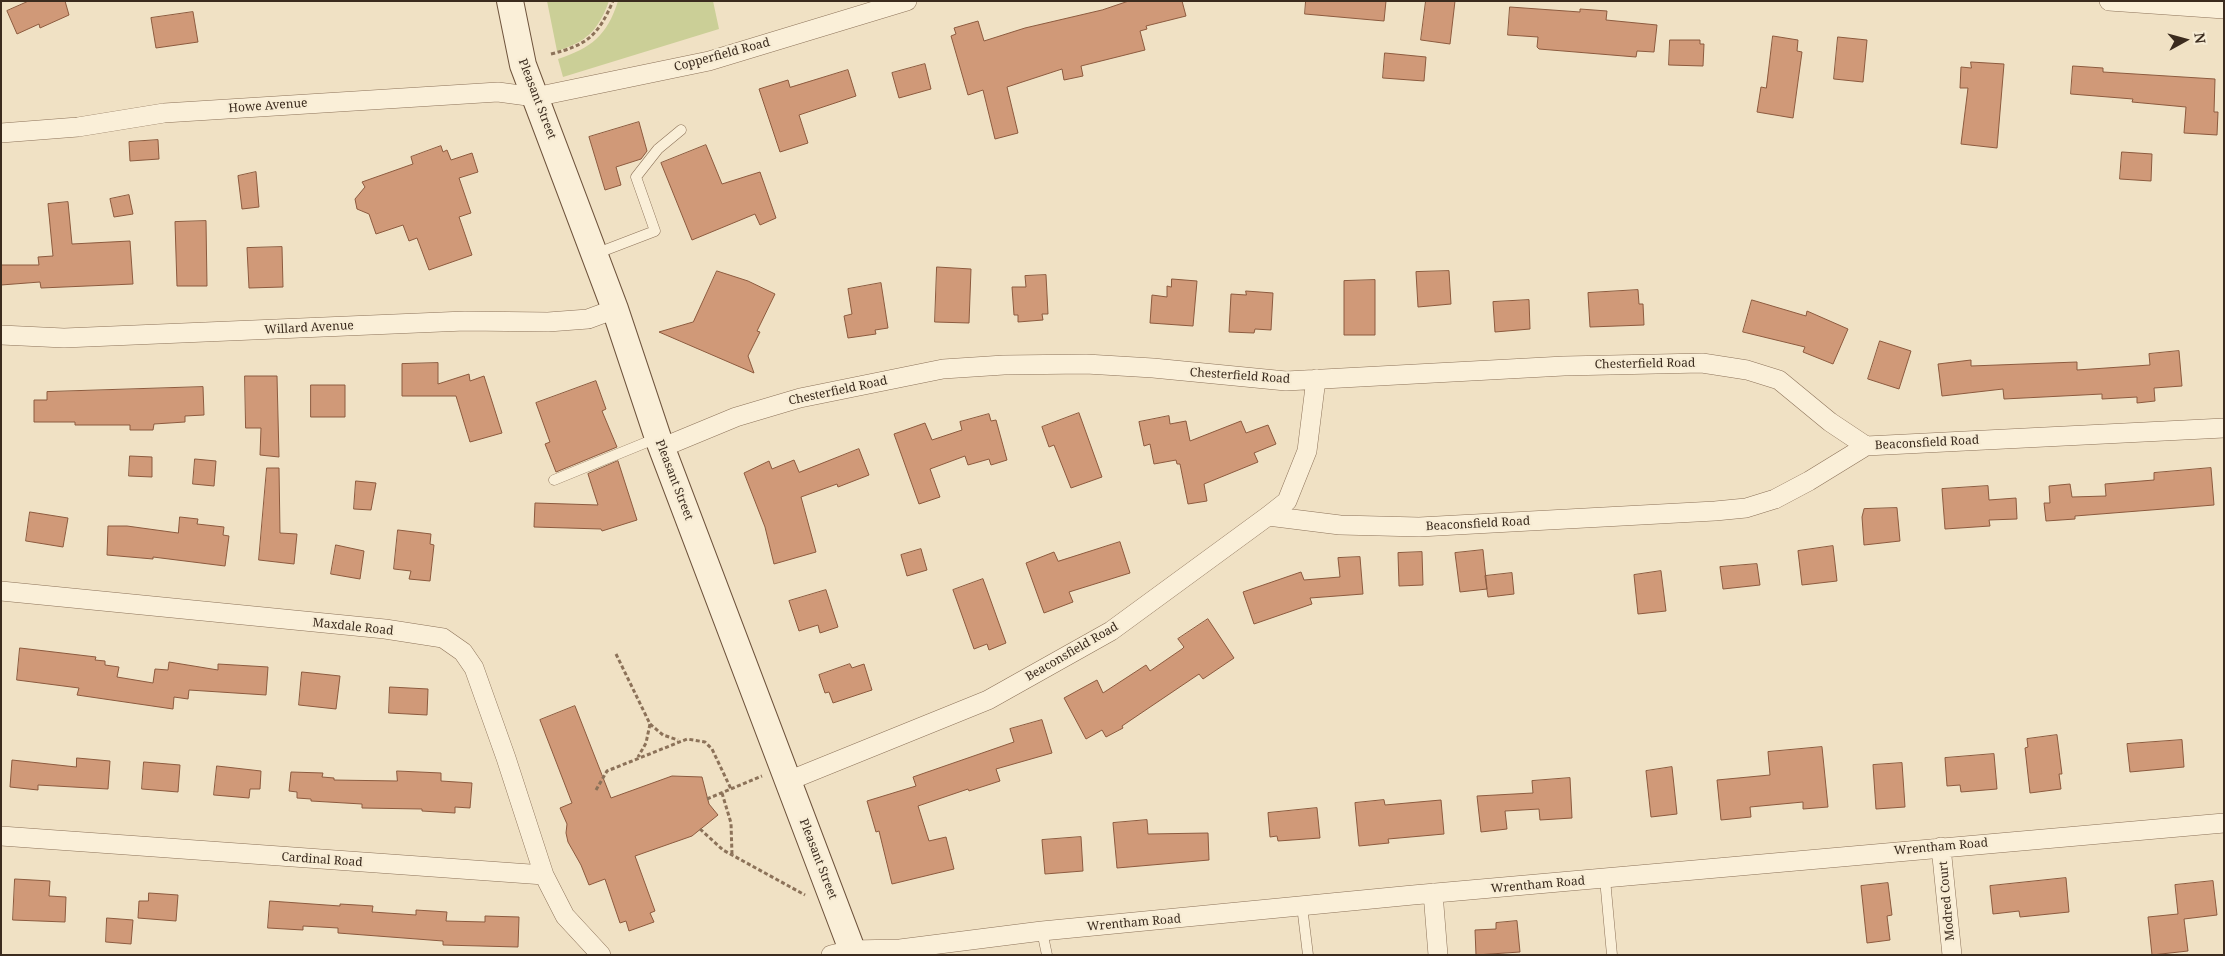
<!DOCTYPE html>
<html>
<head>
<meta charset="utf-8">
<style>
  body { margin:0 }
  #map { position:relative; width:2225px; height:956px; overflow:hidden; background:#f0e1c4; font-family:"Noto Serif",serif }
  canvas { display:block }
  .frame { position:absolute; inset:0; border:2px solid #3b2b1e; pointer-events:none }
  .north { position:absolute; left:2160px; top:15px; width:50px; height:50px; -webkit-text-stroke:4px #f7ecd4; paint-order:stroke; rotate:83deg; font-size:14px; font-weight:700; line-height:20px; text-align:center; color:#3b2b1e }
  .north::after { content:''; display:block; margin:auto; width:18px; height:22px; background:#3b2b1e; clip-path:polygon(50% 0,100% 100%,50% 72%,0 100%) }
</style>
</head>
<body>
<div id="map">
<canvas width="2225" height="956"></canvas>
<div class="frame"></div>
<div class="north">N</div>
</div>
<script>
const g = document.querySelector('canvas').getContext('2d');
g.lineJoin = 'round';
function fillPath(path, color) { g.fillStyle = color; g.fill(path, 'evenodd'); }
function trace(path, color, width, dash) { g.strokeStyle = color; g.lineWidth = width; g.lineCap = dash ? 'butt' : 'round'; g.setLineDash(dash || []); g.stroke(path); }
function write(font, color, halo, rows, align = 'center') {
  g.font = font + ' "Noto Serif",serif'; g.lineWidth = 4.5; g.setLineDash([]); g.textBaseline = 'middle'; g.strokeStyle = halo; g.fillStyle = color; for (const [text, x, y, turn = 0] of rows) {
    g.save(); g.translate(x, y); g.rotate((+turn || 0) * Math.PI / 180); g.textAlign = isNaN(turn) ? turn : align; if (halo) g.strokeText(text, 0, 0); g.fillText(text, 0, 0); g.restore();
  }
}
fillPath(new Path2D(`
  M547,1H609C598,31 586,42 557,51Z
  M618,1H713L719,29L563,77L558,59C591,48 607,36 618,1Z`), '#cbcf97');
const building = new Path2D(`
  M29,1H65L69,15L40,28L39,24L17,34L7,11Z
  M1129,1H1182L1186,16L1146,26L1147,29L1140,31L1145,50L1081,66L1083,76L1064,80L1062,69L1007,87L1018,133L995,139L983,90L968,95L951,36L956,34L954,28L978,21L984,41L1025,28L1102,10Z
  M1306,1H1386L1384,21L1305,14Z
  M1426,1H1455L1450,44L1421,40Z
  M1510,7L1580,12V9L1607,11L1606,20L1657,25L1654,52L1637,51L1636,57L1539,49L1537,47L1538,37L1508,35Z
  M193,12L198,42L156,48L151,18Z
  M1773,36L1798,40L1797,51L1802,52L1793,118L1757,112L1761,87L1766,88Z
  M1838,37L1867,40L1863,82L1834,79Z
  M1670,40H1700V44H1704L1703,66L1669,65Z
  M1385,53L1426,57L1424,81L1383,78Z
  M1971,62L2004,64L1997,148L1961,144L1968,88H1960L1961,67L1971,68Z
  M925,64L931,89L899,98L892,73Z
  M2073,66L2103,68V72L2215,79L2214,112H2218L2217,135L2184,133L2186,107L2132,102L2133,99L2071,94Z
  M848,70L856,96L799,115L808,143L780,152L759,89L788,80L790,87Z
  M639,122L647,151L641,159L616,167L621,185L605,190L589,137Z
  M158,140L159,159L130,161L129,142Z
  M706,145L722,184L760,172L776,218L760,225L755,214L692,240L661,163Z
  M441,146L443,152L447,150L451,160L472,153L478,172L459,178L471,213L459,217L472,255L429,270L417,238L409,241L403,225L376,234L369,214L357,209L355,199L365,187L362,182L413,164L411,157Z
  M2122,152L2152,154L2151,181L2120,179Z
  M256,172L259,207L242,209L238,176Z
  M129,195L133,214L114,217L110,199Z
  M68,202L72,244L130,241L133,284L41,288L40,282L1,285V265H39L38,257L53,256L48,204Z
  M206,221L207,286H177L175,222Z
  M282,247L283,287L249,288L247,248Z
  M937,267L971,269L969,323L935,322Z
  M717,271L748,281L775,294L757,331L760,332L748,356L754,373L659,332L693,322Z
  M1449,271L1451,304L1418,307L1416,272Z
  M1046,275L1048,314H1042L1043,320L1018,322V315H1014L1012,287H1026L1025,276Z
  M1172,279L1197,281L1193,326L1150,323L1152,295L1167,297V286L1171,287Z
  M1375,280V335H1344V281Z
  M881,283L888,328L875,330L876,334L848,338L844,316L852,314L848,289Z
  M1638,290L1639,304H1643L1644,325L1590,327L1588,293Z
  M1246,291L1273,293L1271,330L1255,329L1254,333L1229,332L1231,294L1246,295Z
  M1529,300L1530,329L1495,332L1493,302Z
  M1752,300L1806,316L1807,311L1848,329L1833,364L1803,352L1805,347L1743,332Z
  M1880,341L1911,351L1899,389L1868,379Z
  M2179,351L2182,386L2154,388L2155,401L2137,403V397L2102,399V394L2004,399L2003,389L1942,396L1938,364L1971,360V366L2077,362V370L2150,365L2149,354Z
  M438,363V384L469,374L470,381L484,376L502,433L470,442L456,396H402V364Z
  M245,376H277L279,457L260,455L261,428H246Z
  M596,381L606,409L602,411L617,447L556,472L545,444L550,442L536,403Z
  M311,385H345V417H311Z
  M203,387L204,415L185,416V422L154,424L153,430H130V425H75V422H34V400H47V392Z
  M1079,413L1102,477L1071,488L1054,445L1049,447L1042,427Z
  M989,414L991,421L996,420L1007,460L991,465L989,459L968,465L965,456L930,469L940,497L919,504L894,434L925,423L932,440L962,430L960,422Z
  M1169,416L1170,424L1186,421L1190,441L1241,421L1246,433L1268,425L1276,444L1254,453L1258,462L1204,484L1207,501L1188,504L1180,464H1177L1176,460L1154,464L1150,444L1144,446L1139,422Z
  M859,449L869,475L838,487L837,484L801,497L816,552L774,564L765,527L744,473L769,461L772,469L794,460L799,472Z
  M130,456L152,457V477L129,476Z
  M195,459L216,461L214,486L193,484Z
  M618,461L637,520L602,531L601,529L534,527L535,503L598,505L588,474Z
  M267,468H279L280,533L297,534L294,564L259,560Z
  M2211,468L2214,505L2075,516V519L2046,521L2044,503H2050L2049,486L2070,484L2072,497L2106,496L2105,484L2154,480V473Z
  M356,481L376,483L371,510L354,509Z
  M1988,486L1989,500L2016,498L2017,519L1989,520L1990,526L1945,529L1942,489Z
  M1897,508L1900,541L1864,545L1862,517L1864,509Z
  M30,512L68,518L63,547L26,541Z
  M180,517L198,519L197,524L224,527L223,535L229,536L225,566L153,557V559L107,555L108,526H127L178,533Z
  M398,530L431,534L430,544L434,545L430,581L409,579L411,571L394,569Z
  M1120,542L1130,573L1069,592L1073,602L1044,613L1026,563L1054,552L1058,561Z
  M336,545L364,551L360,579L331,574Z
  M1833,546L1837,581L1802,585L1798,551Z
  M921,549L927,570L907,576L901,555Z
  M1483,550L1487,589L1460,592L1455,553Z
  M1422,552L1423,585L1399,586L1398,553Z
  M1360,557L1363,594L1310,598L1312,604L1254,624L1243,592L1301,572L1304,580L1340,577L1338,558Z
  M1757,564L1760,585L1723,589L1720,567Z
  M1661,571L1666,611L1638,614L1634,575Z
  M1512,573L1514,594L1488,597L1485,576Z
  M983,579L1006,643L989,650L987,644L974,649L953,590Z
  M826,590L838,627L820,633L818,625L799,631L789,601Z
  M1208,619L1234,658L1203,679L1199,674L1122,726L1123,728L1106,737L1102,730L1086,739L1064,698L1097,680L1103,693L1146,665L1150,671L1182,649L1184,647L1178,639Z
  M20,648L96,657L95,660L105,661V665L119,667L117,677L153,683L155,669L168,670L169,662L218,670V664L268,667L266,695L189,690L188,699L174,697L173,709L77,695L79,688L17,680Z
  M850,664L852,668L864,664L872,690L833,703L829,692L825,693L819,675Z
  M302,672L340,676L336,709L299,705Z
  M390,687L428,689L427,715L389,713Z
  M575,706L611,798L672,776L702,777L709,804L718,815L692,836L635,856L655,911L650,913L654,922L629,931L626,921L620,923L605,879L589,885L581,865L568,842L566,833L567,824L560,808L572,803L540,720Z
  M1042,720L1052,753L996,769L1000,781L969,791L968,789L918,806L929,841L946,837L954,869L892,884L879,831L876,832L867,801L916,786L913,777L1014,742L1010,729Z
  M2057,735L2062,774H2059L2061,789L2030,793L2025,748L2028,747L2027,739Z
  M2182,740L2184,767L2130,772L2127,744Z
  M1822,747L1828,807L1803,809V802L1750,807L1751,817L1721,820L1717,780L1770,775L1768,752Z
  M1994,754L1997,789L1961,792L1960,785L1947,786L1945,758Z
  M77,758L110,761L108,789L38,785V790L10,787L12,760L76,767Z
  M144,762L180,765L178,792L142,789Z
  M1902,763L1905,807L1876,809L1873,765Z
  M217,766L261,771L260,789H250L249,798L214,795Z
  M1672,767L1677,814L1651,817L1646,771Z
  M397,771L441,773V781L472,783L470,808L455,807V813L422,811V809L362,808V804L311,801V799L297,798V792L289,791L291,772L323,773L322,777L334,778V780L397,781Z
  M1570,778L1572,818L1540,820L1539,809L1505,811L1507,829L1481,832L1477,796L1533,793L1532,781Z
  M1384,800L1385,805L1441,800L1444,834L1388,839L1389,843L1359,846L1355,803Z
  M1317,808L1320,838L1278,841L1277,836L1270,837L1268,813Z
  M1147,820L1148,834L1208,833L1209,860L1117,868L1113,823Z
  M1081,837L1083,871L1045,874L1042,840Z
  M2066,878L2069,912L2020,917L2019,911L1993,914L1990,886Z
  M15,879L50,881L49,896L66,897L65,922L13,920Z
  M2213,881L2217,915L2184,919L2188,951L2152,955L2148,917L2178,914L2175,885Z
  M1888,883L1892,915L1887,916L1890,940L1867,943L1861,886Z
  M149,893L178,895L176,921L138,918L139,901H148Z
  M270,901L340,906V904L373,906L372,912L416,915V910L447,912L446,921L485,922V916L519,917L518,947L443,945V941L338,933V928L303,926V930L268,928Z
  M107,918L133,920L131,944L106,942Z
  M1517,921L1520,952L1476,955L1475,930L1496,929V923Z`);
fillPath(building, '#d09978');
trace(building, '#8c5a3e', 1);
const service = new Path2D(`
  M595,254L655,231L636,177L658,149L681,130
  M554,480L657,438
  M1605,879L1612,955
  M1302,906L1308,955
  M1042,931L1047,955`);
const minor = new Path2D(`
  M2109,1L2224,9
  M1,133L78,127L164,113L498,92L535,97L709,61L907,1
  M1,335L64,338L465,321L548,322L588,319L615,309
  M661,448L736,417L800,398L943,369L1004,365L1086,364L1153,368L1286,381L1564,366L1702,363L1747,370L1779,380L1830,422L1866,446
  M1268,516L1340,525L1419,527L1715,511L1746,508L1775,499L1809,481L1866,446L2224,428
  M1,591L385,629L443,638L463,652L474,668L506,758L544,875
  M788,781L988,700L1111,631L1268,516L1287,501L1307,451L1316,379
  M1,836L544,875L565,916L601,955
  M1941,847L1952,955
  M1433,893L1438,955
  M831,955L852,950L900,949L1042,931L1413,895L2224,823`);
const secondary = new Path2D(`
  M510,1L523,65L615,309L658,438L854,955`);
trace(service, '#8c7259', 11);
trace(minor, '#8c7259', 20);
trace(secondary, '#6e533c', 28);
trace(new Path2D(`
  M551,54C587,45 598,36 613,1
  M616,654L650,724L646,743L638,757
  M650,724L663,735L678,740
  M596,790L607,771L687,739L705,742L712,749L731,789
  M722,793L731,823L732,855
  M707,799L762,776
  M700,829L723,850L805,895`), '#8c7259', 3, [4, 2.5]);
trace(service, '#faefd8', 10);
trace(minor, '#faefd8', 19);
trace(secondary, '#faefd8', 26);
write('12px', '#3b2b1e', '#f7ecd4', [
  ["Copperfield Road",722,55,-15],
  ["Pleasant Street",537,99,69],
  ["Howe Avenue",268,106,-4],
  ["Willard Avenue",309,328,-3],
  ["Chesterfield Road",1645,364,-1],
  ["Chesterfield Road",1240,376,4],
  ["Chesterfield Road",838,391,-12],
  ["Beaconsfield Road",1927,443,-3],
  ["Pleasant Street",674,480,69],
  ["Beaconsfield Road",1478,524,-3],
  ["Maxdale Road",353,627,6],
  ["Beaconsfield Road",1072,652,-30],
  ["Wrentham Road",1941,847,-5],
  ["Pleasant Street",818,859,69],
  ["Cardinal Road",322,860,4],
  ["Wrentham Road",1538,885,-5],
  ["Modred Court",1947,901,-95],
  ["Wrentham Road",1134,923,-5]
]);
</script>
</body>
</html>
